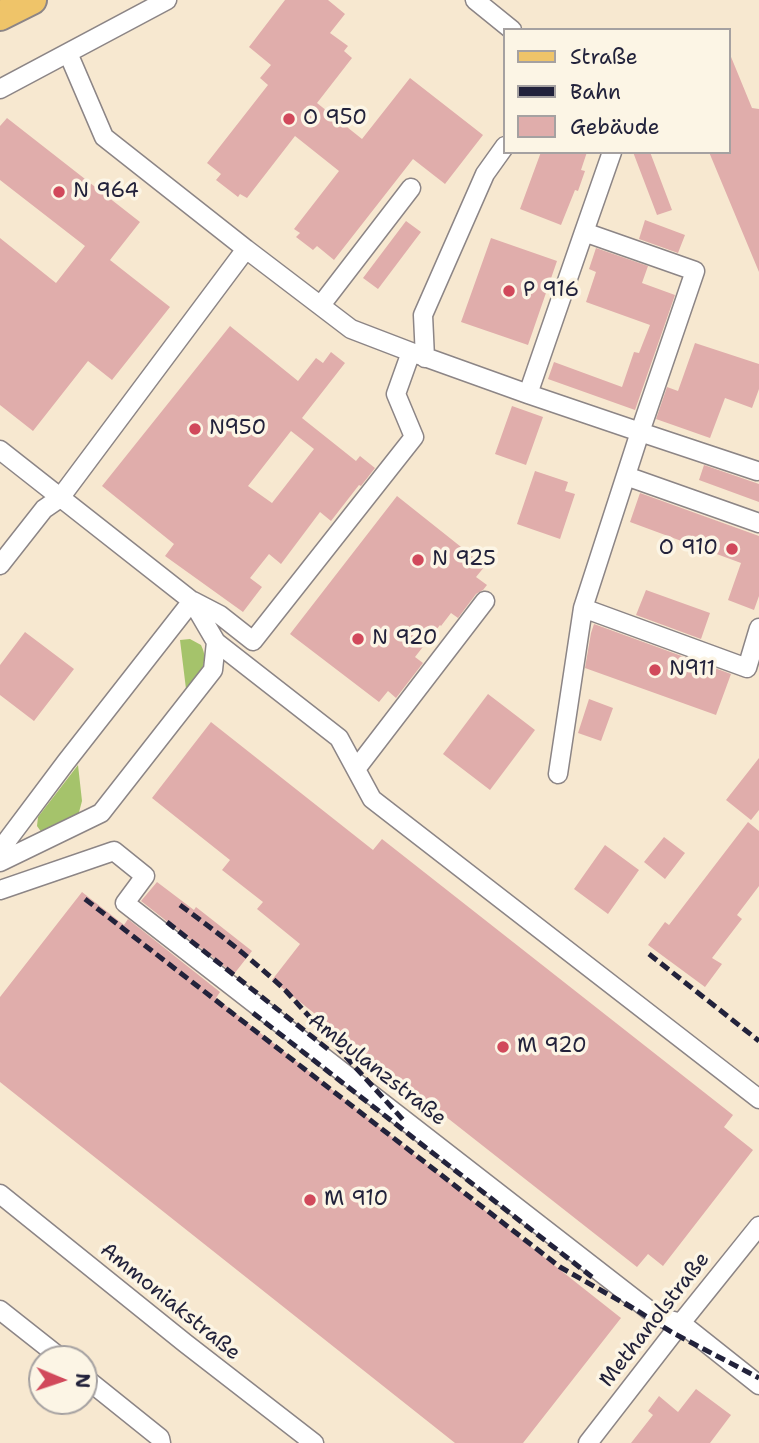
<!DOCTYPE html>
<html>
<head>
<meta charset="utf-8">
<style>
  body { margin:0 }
  #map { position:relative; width:759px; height:1443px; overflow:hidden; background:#f7e8d0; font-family:"Shantell Sans",sans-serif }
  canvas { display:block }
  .legend { position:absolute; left:503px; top:28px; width:228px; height:126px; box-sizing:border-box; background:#fcf5e5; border:2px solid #a5a1a1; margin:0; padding:9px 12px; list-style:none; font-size:21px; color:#22223b }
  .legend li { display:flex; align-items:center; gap:14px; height:35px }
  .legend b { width:35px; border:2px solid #a5a1a1 }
  .north { position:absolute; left:28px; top:1345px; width:70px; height:70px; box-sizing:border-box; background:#fcf5e5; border:2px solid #a5a1a1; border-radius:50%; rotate:92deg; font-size:19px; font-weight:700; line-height:28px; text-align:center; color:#22223b }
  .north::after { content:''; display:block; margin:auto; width:24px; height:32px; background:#d1495b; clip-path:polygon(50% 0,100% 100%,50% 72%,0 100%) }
</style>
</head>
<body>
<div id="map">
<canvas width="759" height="1443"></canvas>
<ul class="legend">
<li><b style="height:9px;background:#efc469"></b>Straße</li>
<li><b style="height:9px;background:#22223b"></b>Bahn</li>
<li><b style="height:19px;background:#e0adab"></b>Gebäude</li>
</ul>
<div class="north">N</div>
</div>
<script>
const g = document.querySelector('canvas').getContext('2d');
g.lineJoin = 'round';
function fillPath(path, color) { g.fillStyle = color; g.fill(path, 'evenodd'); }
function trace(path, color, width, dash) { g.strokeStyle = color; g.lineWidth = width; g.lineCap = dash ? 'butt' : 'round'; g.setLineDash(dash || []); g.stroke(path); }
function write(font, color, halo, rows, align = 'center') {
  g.font = font + ' "Shantell Sans",sans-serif'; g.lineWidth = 7; g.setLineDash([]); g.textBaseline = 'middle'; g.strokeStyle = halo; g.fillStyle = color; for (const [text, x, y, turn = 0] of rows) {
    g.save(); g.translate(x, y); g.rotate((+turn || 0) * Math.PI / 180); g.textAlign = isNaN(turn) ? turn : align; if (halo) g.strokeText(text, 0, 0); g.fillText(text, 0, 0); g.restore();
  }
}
fillPath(new Path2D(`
  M190,639L201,645C211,665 198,674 186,689L180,640Z
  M78,765L82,801L78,816L42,833L37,826L38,817Z`), '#a5c36b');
fillPath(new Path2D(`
  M285,0H328L345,14L330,33L348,46L344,51L352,58L317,103L362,139L410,78L483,135L445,184L413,159L334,260L317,246L313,250L296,237L300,233L294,229L339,171L295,136L247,198L240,194L238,197L216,180L221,174L207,163L268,85L260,78L271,65L249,47Z
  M729,52L752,108L759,109V272L709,152H729Z
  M7,118L140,222L110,260L170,307L112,380L88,361L33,431L0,405V238L56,283L85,246L0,180V126Z
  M541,152H587L581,170L585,171L578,191L575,190L561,225L520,209Z
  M633,152H650L672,210L657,215Z
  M645,220L685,235L678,253L639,239Z
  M406,221L421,232L378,289L363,278Z
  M491,238L557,261L528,345L461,322Z
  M596,248L648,266L642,283L675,295L635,410L548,379L554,362L622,387L634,352L639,353L650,325L586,302L596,272L589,269Z
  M230,326L298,381L316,358L323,363L331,352L345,363L302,418L356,461L360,456L375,468L361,486L359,485L331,521L320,512L281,564L269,554L250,578L262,587L243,612L165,556L174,544L102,486ZM291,431L314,449L272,503L248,486Z
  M695,343L759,364V389L752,408L725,398L710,438L656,419L667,387L678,391Z
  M512,406L543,417L526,465L495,454Z
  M704,465L759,484V502L699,480Z
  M535,471L568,482L565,491L575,494L560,539L517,524Z
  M640,493L759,536V596L754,610L728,600L741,563L630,522Z
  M397,496L485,566L476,577L487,585L483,590L476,594L458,618L451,613L441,626L440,625L415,657L423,663L396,698L388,691L379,702L290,634Z
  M646,590L710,613L701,639L636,615Z
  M594,624L731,674L716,715L585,668L591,633Z
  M25,632L74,669L34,721L0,695V665Z
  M488,694L535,730L490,790L443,754Z
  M589,699L613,708L601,741L578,733Z
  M211,722L373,850L382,839L733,1115L724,1127L753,1150L663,1266L648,1254L637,1267L272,980L300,944L257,909L263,902L222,870L230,860L152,798Z
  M759,758V810L751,820L726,800Z
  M748,822L759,831V886L737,915L742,919L712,958L722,964L705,987L648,945L665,922L669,925Z
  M664,837L685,853L665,879L644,862Z
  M605,845L639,870L608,914L574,889Z
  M157,882L194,910L196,907L252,951L234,974L141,901Z
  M82,892L124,925L128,919L220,992L216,998L621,1318L523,1443H455L0,1082V997Z
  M696,1389L731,1415L710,1443H631L653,1415L648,1411L659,1396L678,1412Z`), '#e0adab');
const street = new Path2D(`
  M475,0L512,30
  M0,89L167,0
  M584,232L612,152
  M321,305L411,188
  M411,352L528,394L640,432L583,608L747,668L759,628
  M425,358L423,315L485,174L505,146
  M528,394L584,232L695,271L640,432L757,471
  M0,450L192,601L66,762L0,850
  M626,476L759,523
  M0,565L44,509L60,498L246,249L104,137L68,53
  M192,601L216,642L339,738L372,799L759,1099
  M193,601L220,615L253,641L414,437L396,394L411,352L351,329L246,249
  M356,769L485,601
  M558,774L583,608
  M0,862L101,813L213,670L216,642
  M0,890L114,851L145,876L125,903L658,1317L681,1323L759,1385
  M0,1194L185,1343L314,1443
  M0,1310L62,1359
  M84,1377L160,1438L161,1443
  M588,1443L681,1323L759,1226`);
const primary = new Path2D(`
  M0,16L32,0`);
trace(street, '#8c8586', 21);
trace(primary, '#8c8586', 32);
trace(street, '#fff', 18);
trace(primary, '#efc469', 28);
trace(new Path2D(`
  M85,899L560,1267L634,1309
  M180,905C217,932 252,959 286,991L406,1123
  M167,922L329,1050
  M649,954L759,1041
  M253,1013L592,1277
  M625,1303L673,1333L759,1378`), '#22223b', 5, [10, 5]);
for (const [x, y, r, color] of [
  [289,119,7,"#d1495b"],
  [59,192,7,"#d1495b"],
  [509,291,7,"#d1495b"],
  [195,429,7,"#d1495b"],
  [732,549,7,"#d1495b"],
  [418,560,7,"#d1495b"],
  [358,639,7,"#d1495b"],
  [655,670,7,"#d1495b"],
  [503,1047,7,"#d1495b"],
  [310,1200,7,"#d1495b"]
]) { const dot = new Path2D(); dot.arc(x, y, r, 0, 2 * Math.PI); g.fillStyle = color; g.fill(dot); trace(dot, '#fcf5e5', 2.5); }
write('21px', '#22223b', '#fcf5e5', [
  ["O 950",303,119],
  ["N 964",73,192],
  ["P 916",523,291],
  ["N950",209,429],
  ["O 910",718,549,"right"],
  ["N 925",432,560],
  ["N 920",372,639],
  ["N911",669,670],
  ["M 920",517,1047],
  ["M 910",324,1200]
], 'left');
write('21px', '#22223b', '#fcf5e5', [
  ["Ambulanzstraße",377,1070,38],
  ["Ammoniakstraße",170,1302,39],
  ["Methanolstraße",655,1320,-52]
]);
</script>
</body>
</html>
